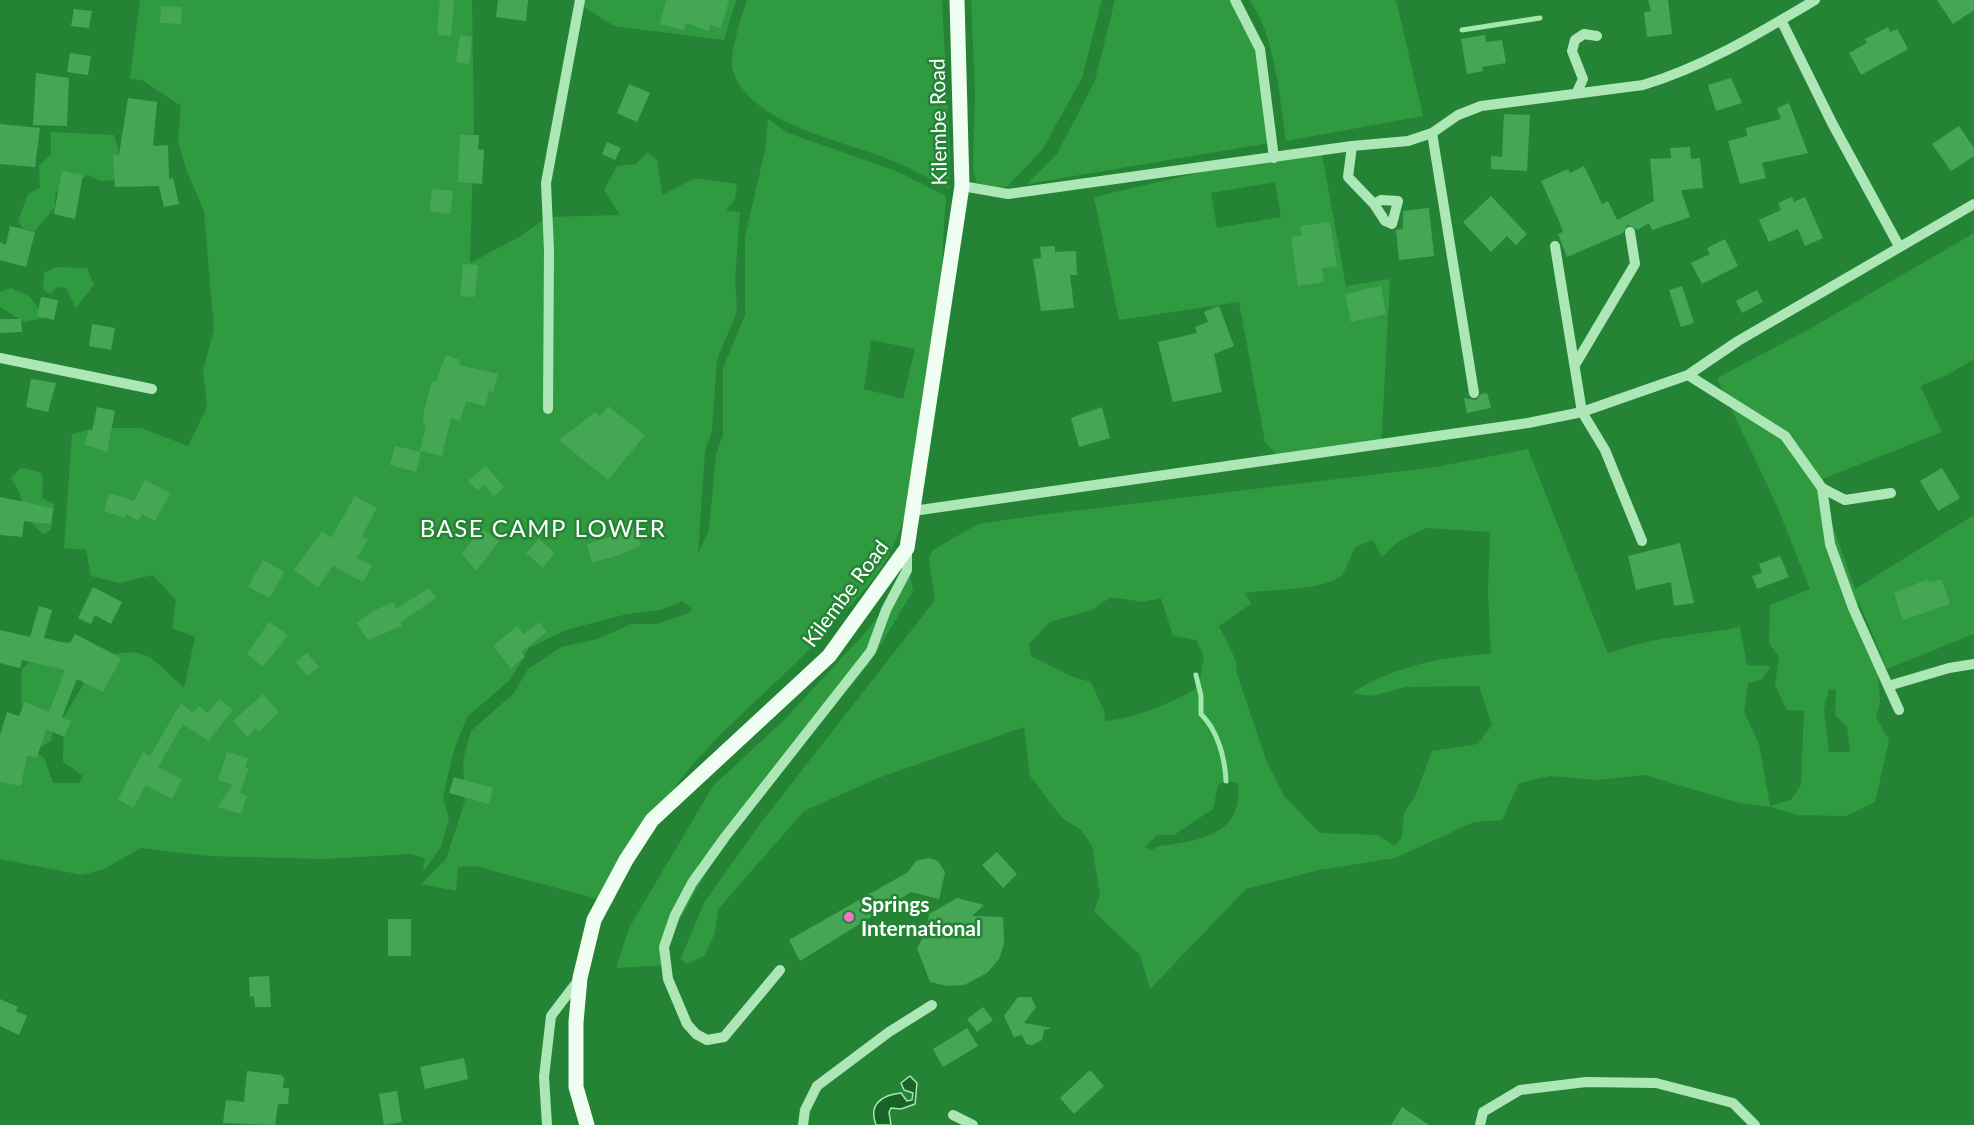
<!DOCTYPE html>
<html>
<head>
<meta charset="utf-8">
<style>
  body { margin:0 }
  canvas { display:block; background:#258336 }
</style>
</head>
<body>
<canvas width="1974" height="1125"></canvas>
<script>
const g = document.querySelector('canvas').getContext('2d');
g.lineJoin = 'round';
function fillPath(path, color) { g.fillStyle = color; g.fill(path, 'evenodd'); }
function trace(path, color, width, dash) { g.strokeStyle = color; g.lineWidth = width; g.lineCap = dash ? 'butt' : 'round'; g.setLineDash(dash || []); g.stroke(path); }
function write(font, color, halo, rows, align = 'center') {
  g.font = font + ' Lato,sans-serif'; g.lineWidth = 5; g.setLineDash([]); g.textBaseline = 'middle'; g.strokeStyle = halo; g.fillStyle = color; for (const [text, x, y, turn = 0] of rows) {
    g.save(); g.translate(x, y); g.rotate((+turn || 0) * Math.PI / 180); g.textAlign = isNaN(turn) ? turn : align; if (halo) g.strokeText(text, 0, 0); g.fillText(text, 0, 0); g.restore();
  }
}
fillPath(new Path2D(`
  M140,0H472L474,128L470,263L519,237L548,217L620,215L604,190L617,166L636,164L647,153L657,160L662,195L695,178L737,184L735,199L726,211L740,212L735,280L737,311L717,360L712,431L705,451L698,553L709,531L716,454L723,435V368L745,315V237L765,150L768,119L788,133L896,171L946,196C938,310 940,444 892,549C879,577 853,602 833,624C790,673 738,713 695,762C662,800 629,857 613,903L475,866L458,867L456,891L421,884L446,859L465,801L463,760L471,731L514,693L528,669L561,647L598,639L631,624H657L689,613L692,609L682,601L661,610L627,614L566,630L529,648L510,680L467,717L454,750L443,797L449,819L441,847L423,872L425,858L411,854L325,859L208,856L141,848L104,869L82,875L0,859V736L44,757L53,783H79L83,776L63,762L64,717L84,683L75,673L58,702L51,741L41,747C20,722 20,699 22,669L50,643L82,641L94,658C148,646 146,652 184,688L195,637L172,628L176,600L153,575L119,583L91,576L86,550L64,548L72,434L96,428H141L188,446L207,407L203,371L214,329L204,211L186,169L178,141L181,106L142,80L130,79ZM871,340L915,349L903,399L864,389Z
  M573,0H736L724,40L614,26Z
  M747,0H942L950,153L949,189C930,179 911,168 891,160C845,141 751,125 733,71C728,56 742,15 747,0Z
  M971,0H1102L1082,78L1042,150L1007,187H987L976,182L973,168L975,95Z
  M1115,0H1232L1252,34L1269,143L1027,184L1057,154L1095,81Z
  M1250,0H1396L1423,116L1286,141C1279,94 1276,40 1250,0Z
  M51,132L114,135L122,164L115,180L100,181L88,175L55,194V207L35,231L24,229L18,222L28,194L40,188L39,165L51,155Z
  M1322,155L1346,286L1390,279L1381,448L1275,460V453L1265,442L1239,302L1119,320L1094,197L1206,171ZM1275,182L1281,217L1217,228L1211,193Z
  M1974,233V359L1947,375L1920,386L1942,432L1817,481L1855,589L1974,515V634L1887,669L1857,598L1868,651L1877,664L1880,702L1876,718L1889,740L1875,802L1846,816L1797,815L1770,807L1739,803L1645,775L1596,780L1550,776L1519,783L1502,820L1474,822L1395,858L1319,870L1246,889L1150,989L1140,955L1094,912L1100,895L1092,846L1081,830L1062,818L1030,776L1024,727L878,778L804,811L718,909L715,933L704,956L687,964L681,958L704,903L760,824L935,600L929,558L933,550L978,524L1040,515L1436,467L1528,449L1608,654C1651,636 1695,636 1740,627L1747,665L1771,666L1761,680L1748,683L1744,712L1759,744L1770,806L1791,800L1801,785L1804,711L1787,710L1775,685L1779,657L1769,643L1770,605L1810,589L1777,506L1717,378L1806,331ZM1426,528L1490,532L1488,594L1491,654C1444,656 1392,667 1352,693L1371,696L1406,687L1479,686L1492,725L1478,744L1432,751L1415,797L1404,812L1402,838L1394,846L1378,835L1320,833L1284,796L1266,760L1237,674L1236,661L1219,626L1251,604L1245,593C1268,589 1331,591 1343,573C1348,565 1351,555 1355,547L1373,540L1382,557L1399,541ZM1111,597L1143,602L1161,598L1173,636L1196,640L1204,656L1199,687C1168,705 1139,717 1104,721L1105,713L1091,682L1073,677L1031,656L1029,644L1050,622L1092,610ZM1829,689L1836,690L1835,715L1847,727L1850,752H1829L1824,709ZM1226,781L1238,783C1243,827 1212,838 1175,844C1166,846 1160,844 1152,850L1145,847L1157,835H1174L1213,809L1218,785Z
  M55,267L87,268L94,285L76,308L66,288L57,287L51,294L43,290L44,273Z
  M11,288L30,297L45,318L24,322L0,307V292Z
  M21,468L40,472L43,477L42,498L54,504L51,530L43,534L28,520L19,492L11,478Z
  M910,575L913,591L869,664L726,838L668,940V965L616,968L629,928L713,786L784,720L865,633Z`), '#309a41');
const water = new Path2D(`
  M910,1076L917,1083L915,1104L901,1109L891,1108L889,1112L891,1125H876C868,1104 882,1095 901,1093L907,1101L912,1100L913,1093L904,1090L901,1083Z`);
fillPath(water, '#1a6328');
trace(water, '#a2e8ad', 1.5);
trace(new Path2D(`
  M1462,30L1540,18
  M1196,675L1201,696V714C1218,731 1225,758 1226,781`), '#a2e8ad', 5);
fillPath(new Path2D(`
  M440,0H454L451,36L437,35Z
  M498,0H528L526,21L496,17Z
  M666,0H729L721,28L710,25L709,31L686,23L684,30L660,24Z
  M1648,0H1668L1672,34L1647,37L1644,12L1651,11Z
  M1937,0H1974V10L1953,24Z
  M161,6L182,7L181,24L160,23Z
  M74,9L92,11L89,28L71,26Z
  M1888,27L1890,32L1897,29L1908,49L1861,75L1849,53L1867,43L1865,39Z
  M460,35L472,37L469,64L456,62Z
  M1485,35L1486,42L1502,40L1506,63L1482,67L1483,71L1467,74L1461,39Z
  M70,53L91,56L88,75L67,72Z
  M36,73L69,78L67,126L33,125Z
  M1731,78L1742,103L1716,111L1708,85Z
  M629,84L650,93L637,122L617,113Z
  M128,98L157,102L153,146L168,145L169,179L173,178L179,204L164,207L159,186L115,187L113,155H119Z
  M1789,103L1808,153L1762,163L1766,178L1740,184L1728,141L1747,136L1746,128L1781,119L1777,108Z
  M1504,114L1530,115L1527,171L1491,169V156L1502,157Z
  M0,124L40,128L35,167L0,164Z
  M1959,126L1974,148V156L1951,171L1932,144Z
  M460,135H479L478,149L484,150L482,184L458,182Z
  M607,142L621,148L615,160L602,154Z
  M1690,147L1691,159L1700,158L1703,188L1681,190L1690,217L1652,230L1649,223L1637,230L1628,225L1623,233L1567,257L1558,234L1563,232L1559,221L1541,181L1568,169L1570,173L1584,166L1602,204L1608,201L1617,220L1654,201L1650,159L1671,158L1670,148Z
  M62,171L83,175L75,219L54,214Z
  M432,189L453,191L450,214L429,211Z
  M1491,196L1527,234L1516,245L1507,236L1491,252L1463,222Z
  M1792,197L1794,202L1805,197L1823,238L1805,246L1798,229L1769,242L1759,220L1781,210L1778,203Z
  M1429,208L1434,256L1399,260L1396,230L1403,229V211Z
  M1330,222L1337,266L1322,268L1324,282L1298,286L1291,237L1302,235L1300,226Z
  M10,226L35,232L26,267L0,260V242L6,245Z
  M1725,239L1738,266L1702,284L1691,263L1710,254L1707,248Z
  M1055,246V252L1076,251L1077,275H1070L1074,308L1041,311L1033,259L1041,258L1040,247Z
  M463,264L478,265L475,297L460,296Z
  M1381,286L1386,314L1351,322L1345,294Z
  M1682,286L1694,323L1681,327L1669,290Z
  M1757,290L1763,302L1742,313L1736,301Z
  M41,297L58,300L54,320L37,316Z
  M1219,306L1234,346L1214,354L1222,392L1173,402L1158,342L1197,333L1195,327L1208,322L1204,312Z
  M0,319H21L22,332L0,333Z
  M92,324L115,328L111,350L89,346Z
  M446,355L460,360L459,365L498,374L493,392L489,391L485,406L466,401L460,421L451,418L442,456L420,451L426,425H423L424,411L432,381L436,382Z
  M31,379L56,383L48,412L26,407Z
  M1487,393L1491,408L1467,413L1464,398L1476,400L1481,394Z
  M608,406L645,435L608,480L559,440L595,412L600,416Z
  M97,407L115,411L107,452L84,444L89,430L92,431Z
  M1102,407L1110,438L1079,447L1071,418Z
  M395,446L421,452L416,472L390,465Z
  M486,466L504,487L494,496L485,485L478,491L468,481Z
  M1942,468L1960,498L1938,511L1920,481Z
  M145,480L170,493L155,521L142,514L138,521L126,514L125,518L104,511L109,493L134,501Z
  M355,496L377,508L362,536L368,540L357,558L372,566L363,582L333,566L318,587L294,570L322,531L331,538Z
  M0,497L53,508L51,524L24,521L22,537L0,535Z
  M631,521L641,545L625,553L592,563L587,544L616,535L613,529Z
  M481,528L499,541L476,571L462,554Z
  M539,539L555,553L543,568L526,553Z
  M1680,543L1694,603L1674,606L1671,582L1636,590L1628,556Z
  M1780,556L1789,577L1757,589L1752,576L1762,573L1759,564Z
  M263,560L284,572L270,598L248,587Z
  M1928,579L1929,583L1941,579L1950,604L1903,620L1894,593Z
  M93,587L122,602L111,624L95,615L91,624L78,618Z
  M429,588L436,598L401,622L402,626L368,640L356,623L373,611L394,602L396,609Z
  M39,606L52,610L44,638L70,644L75,634L121,658L103,692L77,679L62,717L71,721L64,737L46,729L37,758L27,755L21,786L0,782V735L7,712L19,716L25,702L49,712L65,670L22,660L20,668L0,663V630L30,637Z
  M269,622L288,635L263,667L247,654Z
  M539,622L547,632L521,652L525,657L511,668L493,646L517,626L524,634Z
  M307,653L319,667L307,676L296,662Z
  M263,694L279,712L259,731L256,728L247,737L233,721Z
  M220,699L233,710L208,741L183,724L158,767L182,779L172,799L146,785L133,808L118,799L143,752L150,756L181,703L193,713L199,706L207,713Z
  M227,752L248,758L245,768H249L240,793L247,796L241,814L217,807L233,785L218,780Z
  M454,777L493,788L489,804L449,793Z
  M997,852L1017,874L1003,888L982,865Z
  M929,858L938,861L945,872L939,899L911,892L800,961L789,940L908,872L916,861Z
  M957,898L984,905L972,916L1003,917L1004,943L999,959L987,973L964,985L947,986L930,982L917,948L926,933L929,914Z
  M388,919H411V956H388Z
  M269,976L271,1007H255L254,996L250,997L249,977Z
  M1018,997H1031L1036,1007L1024,1023L1052,1028L1044,1030L1042,1040L1032,1045L1026,1044L1022,1035L1014,1037L1004,1016Z
  M0,999L18,1007L16,1011L27,1016L19,1035L0,1026Z
  M983,1007L993,1020L977,1032L967,1019Z
  M967,1028L978,1046L943,1067L933,1049Z
  M464,1058L468,1079L425,1089L420,1067Z
  M1090,1070L1104,1086L1074,1114L1060,1098Z
  M247,1071L281,1075L284,1078L283,1088H289L288,1104H278L275,1125L223,1123L226,1100L244,1102Z
  M397,1091L402,1122L384,1125L379,1094Z
  M1402,1107L1429,1125H1391Z`), '#45a756');
trace(new Path2D(`
  M1235,0L1260,49L1274,158
  M1781,20L1832,123L1899,246
  M1577,92L1583,79L1572,51L1575,40L1584,34L1597,36
  M1432,133L1474,393
  M1352,146L1348,177L1374,204L1381,200L1398,201L1392,224L1385,221L1374,204
  M962,186L1008,194L1352,146L1408,141L1432,133L1458,115L1481,106L1643,85C1704,67 1761,32 1815,0
  M1555,246L1582,412L1605,450L1642,541
  M0,358L152,389
  M1575,365L1635,264L1630,232
  M1688,375L1785,436L1822,488L1845,500L1891,493
  M548,409L549,250L546,183L580,0
  M1822,488L1830,544L1853,608L1899,710
  M913,511L1528,423L1582,412L1688,375L1738,341L1974,204
  M1888,686L1949,668L1974,664
  M780,970L724,1037L707,1040L696,1034L687,1024L668,979L664,947L675,915L692,883L725,837L871,651L886,610L907,570V548
  M953,1115L973,1125
  M547,1125L544,1077L551,1016L580,978
  M803,1125L805,1110L817,1086L889,1032L932,1005
  M1480,1125L1483,1112L1520,1090L1586,1082L1656,1083L1733,1103L1755,1125`), '#aee7b7', 10);
trace(new Path2D(`
  M587,1125L576,1087V1022L580,978L594,920L626,860L652,820L829,656L907,548L962,186L957,0`), '#effdf3', 15);
for (const [x, y, r, color] of [
  [849,917,6,"#f172c7"]
]) { const dot = new Path2D(); dot.arc(x, y, r, 0, 2 * Math.PI); g.fillStyle = color; g.fill(dot); trace(dot, '#258336', 2); }
write('21px', '#fff', '#258336', [
  ["Kilembe Road",939,122,-91],
  ["Kilembe Road",846,594,-53]
]);
write('bold 21px', '#fff', '#258336', [
  ["Springs",861,905],
  ["International",861,929]
], 'left');
g.letterSpacing = '1.5px';
write('24px', '#fff', '#258336', [
  ["BASE CAMP LOWER",543,529]
]);
g.letterSpacing = '0px';
</script>
</body>
</html>
